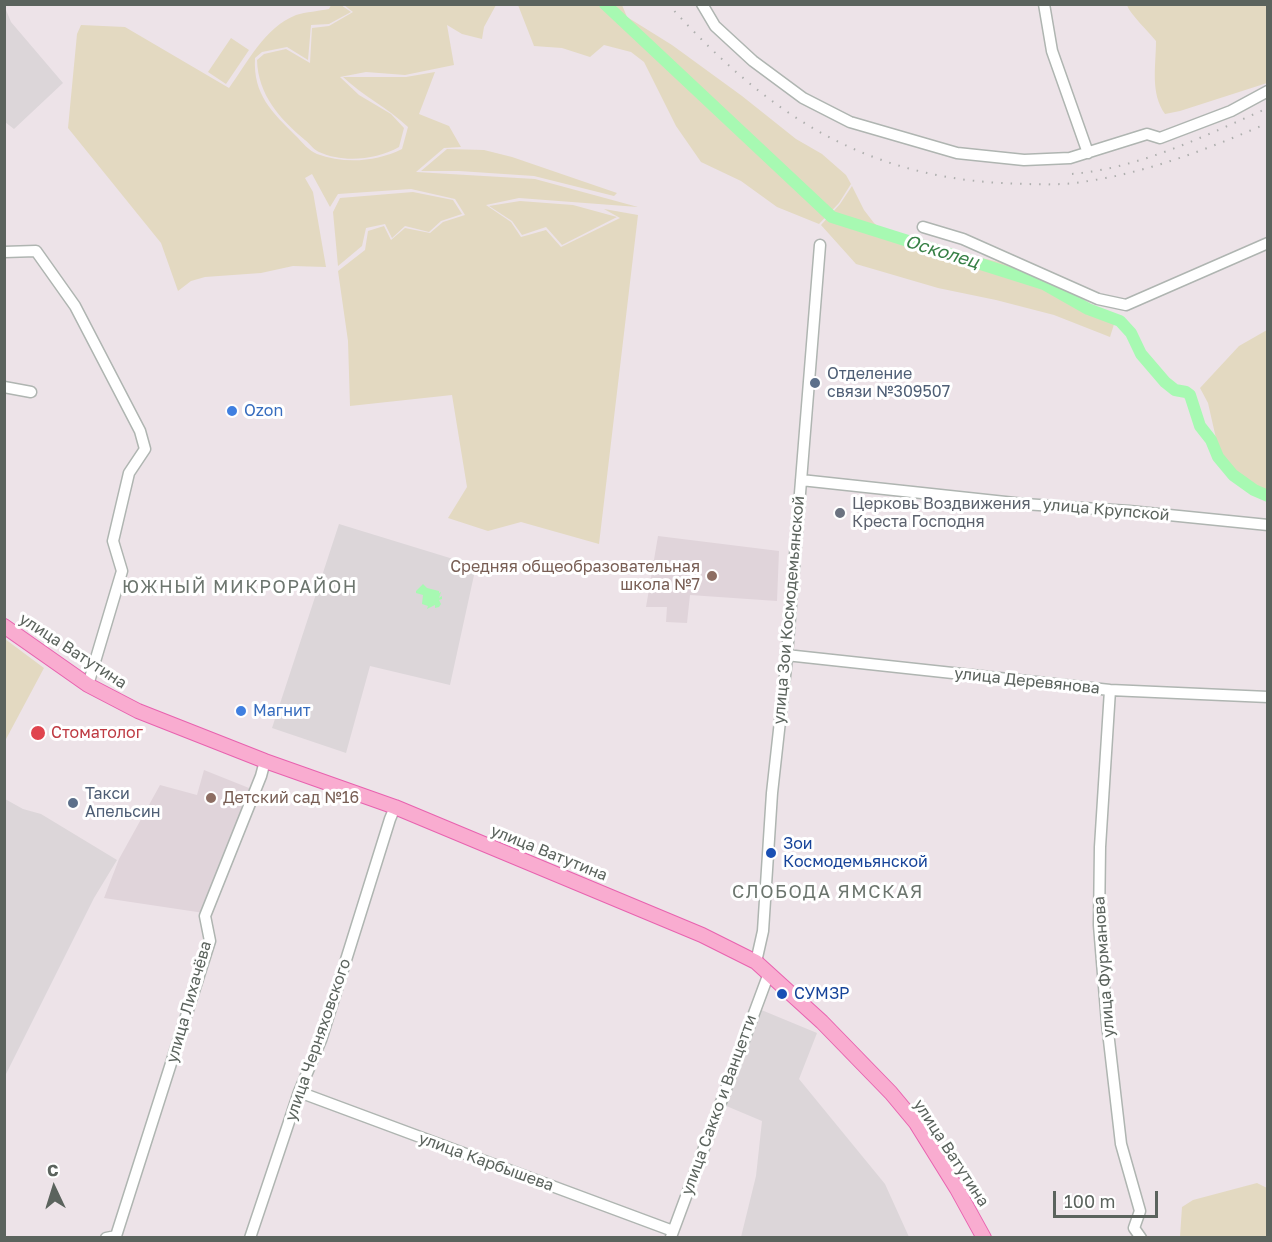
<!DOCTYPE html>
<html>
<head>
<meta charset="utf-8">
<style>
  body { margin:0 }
  #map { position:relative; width:1272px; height:1242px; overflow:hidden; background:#ede3e8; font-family:"Golos Text",sans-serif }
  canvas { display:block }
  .frame { position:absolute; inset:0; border:6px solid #5b635d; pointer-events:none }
  .north { position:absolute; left:24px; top:1158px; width:60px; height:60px; -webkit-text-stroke:4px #fff; paint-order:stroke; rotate:356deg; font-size:16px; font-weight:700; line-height:24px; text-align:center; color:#5b635d }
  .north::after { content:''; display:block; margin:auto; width:21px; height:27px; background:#5b635d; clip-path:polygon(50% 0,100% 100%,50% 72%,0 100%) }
  .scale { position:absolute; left:1053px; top:1191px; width:105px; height:27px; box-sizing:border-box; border:3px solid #5b635d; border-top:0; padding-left:8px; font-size:18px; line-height:21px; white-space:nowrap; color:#5b635d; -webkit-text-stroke:4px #fff; paint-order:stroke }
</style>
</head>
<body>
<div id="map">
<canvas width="1272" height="1242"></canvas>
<div class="frame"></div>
<div class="north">С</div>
<div class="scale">100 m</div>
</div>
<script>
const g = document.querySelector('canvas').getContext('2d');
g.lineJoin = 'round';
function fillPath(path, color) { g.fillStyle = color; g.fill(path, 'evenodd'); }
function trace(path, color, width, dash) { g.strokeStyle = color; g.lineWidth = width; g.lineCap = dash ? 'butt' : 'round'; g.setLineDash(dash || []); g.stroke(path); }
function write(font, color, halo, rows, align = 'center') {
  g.font = font + ' "Golos Text",sans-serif'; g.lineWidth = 6; g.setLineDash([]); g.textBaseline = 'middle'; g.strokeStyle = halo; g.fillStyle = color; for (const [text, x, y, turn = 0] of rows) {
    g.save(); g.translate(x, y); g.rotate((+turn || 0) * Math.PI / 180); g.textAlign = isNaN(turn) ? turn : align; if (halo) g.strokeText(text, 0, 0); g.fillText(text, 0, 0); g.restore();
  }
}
fillPath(new Path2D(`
  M4,5L11,22L63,83L14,129L5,122Z
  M339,524L476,566L450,685L370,666L346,753L272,728Z
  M5,799L23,809L41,814L117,860L94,898L5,1076Z
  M759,1009L817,1033L799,1079L885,1184L909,1237H741L756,1176L762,1121L724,1105Z`), '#dcd6d9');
fillPath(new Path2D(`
  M658,536L779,551L777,601L690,595L687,623L666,622L667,607H646Z
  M204,770L254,790L204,913L104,898L119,859L160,785L197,795Z`), '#e0d4da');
fillPath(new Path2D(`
  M331,5H341L351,12L329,24L311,25L308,60L287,47L262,52L255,58C253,95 272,112 296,136C302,142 309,151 317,154C344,164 376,162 402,149L408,127C388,108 363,96 343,77H406L435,72L419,114L449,126L461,147L444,148L416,172L535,179L638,207L519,198L486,205L511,222L521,237L546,230L561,247L620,218L604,209L638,215L599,544L521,522L488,531L448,518L467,487L452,395L350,406L348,341L338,271L365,250L368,231L384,226L391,240L405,228L430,233L443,222L465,215L455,199L411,189L338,194L330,207L312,174L305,178L313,192L326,267L293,266L261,273L205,277L191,281L178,291L161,243L68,128L77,34L81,25L125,27L229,88C248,62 264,28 296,15C306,12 319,11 329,9Z
  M344,5H496L484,27L482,39L462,34L447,25L454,65L405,75L366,72L340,77L359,95L391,114L404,128L399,147C376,160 343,163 319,152C314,150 310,144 305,140C280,119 258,95 257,60L264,54L286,49L310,63L312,28L329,26L353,12Z
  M518,5H622L627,17L672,45L742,96L796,139L822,154L846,175L851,184L839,203L819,224L777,207L741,181L701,162L676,126L644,62L631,52L604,45L590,57L562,48L534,46Z
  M1127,5H1267V83L1180,111L1165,114C1150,93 1156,66 1156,41C1149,32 1129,13 1127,5Z
  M231,38L249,50L226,84L208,72Z
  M447,149L484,150L512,157L617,193L614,196L534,176L459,171H421Z
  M852,186L864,210L874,223L884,231L896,237L955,252L1008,264L1045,284L1075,296L1116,318L1110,337L1054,315L996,300L938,288L856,264L821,225L840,204Z
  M413,192L453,200L462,214L441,221L429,232L405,226L392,238L385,224L366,228L362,246L338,266L333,212L340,198Z
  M520,201L573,205L617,217L562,245L546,227L522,235L512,221L489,206Z
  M1267,330V492L1256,487L1236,473L1220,456L1208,403L1200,388L1239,346Z
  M5,639L44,668L5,741Z
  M1257,1183L1267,1188V1237H1180L1182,1207L1193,1200Z`), '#e3d9c1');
fillPath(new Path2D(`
  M423,584L427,588L439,591V593L441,592L439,598L442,596V599L439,600L441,604L439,607L435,608V605L427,609L428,606L422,604L423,595L416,593V591Z`), '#a7f9b2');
trace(new Path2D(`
  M605,4L832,217L1044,284L1088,309L1120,321L1131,333L1141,354L1165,382L1175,390L1186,392L1190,395L1200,426L1211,440L1218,457L1233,475L1254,490L1268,496`), '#a7f9b2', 12);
const minor = new Path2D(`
  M702,4L715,26L753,61L803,98L850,122L957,153L1024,160L1070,158L1147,134L1160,138L1231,111L1268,91
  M1044,4L1052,51L1088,153
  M923,227L963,239L1098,299L1126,305L1268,243
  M4,252L36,251L75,306L140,431L145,449L129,473L113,541L122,571L88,685
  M4,387L31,392
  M801,480L1024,504L1129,511L1268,525
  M786,655L1110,690L1268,697
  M1110,690L1100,847L1099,925L1107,1023L1121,1144L1140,1211L1134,1228L1141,1238
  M756,962L763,931L772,793L786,667L820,245
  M299,1092L673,1231
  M671,1237L769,973
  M106,1238L116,1236L210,941L205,916L261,776L265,761
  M250,1238L299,1092L321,1040L390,819L395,807`);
const major = new Path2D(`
  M4,626L88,685L138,711L265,761L395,807L702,935L756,962L822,1022L891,1093L916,1123L957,1189L984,1238`);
trace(minor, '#afb5b1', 13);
trace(major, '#e862af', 16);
trace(minor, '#fff', 10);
trace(major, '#f9acd0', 14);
trace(new Path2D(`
  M668,4C762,108 856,175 1001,183C1028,184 1056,186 1082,182C1147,173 1208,149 1268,123
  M1072,174C1141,168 1206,135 1268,108`), '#aeafae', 2, [1.5, 8]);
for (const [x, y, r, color] of [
  [815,383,6,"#5c6f8a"],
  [232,411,6,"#3f7fe0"],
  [840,513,6,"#6b7280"],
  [712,576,6,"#8d6e63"],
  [241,711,6,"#3f7fe0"],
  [38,733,8,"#e0444e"],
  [211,798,6,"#8d6e63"],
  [73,803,6,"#5c6f8a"],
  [771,853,6,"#1a4fb4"],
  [782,994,6,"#1a4fb4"]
]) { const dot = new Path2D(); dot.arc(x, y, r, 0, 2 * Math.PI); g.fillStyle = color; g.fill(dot); trace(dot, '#fff', 2); }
write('16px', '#4e5e75', '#fff', [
  ["Отделение",827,374],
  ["связи №309507",827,392],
  ["Такси",85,794],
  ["Апельсин",85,812]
], 'left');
write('16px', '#366cbe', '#fff', [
  ["Ozon",244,411],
  ["Магнит",253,711]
], 'left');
write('16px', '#5b616d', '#fff', [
  ["Церковь Воздвижения",852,504],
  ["Креста Господня",852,522]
], 'left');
write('16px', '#5b635d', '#fff', [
  ["улица Крупской",1106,510,5],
  ["улица Зои Космодемьянской",789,610,-85],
  ["улица Ватутина",73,651,33],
  ["улица Деревянова",1027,681,6],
  ["улица Ватутина",549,853,22],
  ["улица Фурманова",1104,967,-94],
  ["улица Лихачёва",189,1002,-74],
  ["улица Черняховского",318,1040,-71],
  ["улица Сакко и Ванцетти",719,1105,-70],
  ["улица Ватутина",951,1153,57],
  ["улица Карбышева",486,1162,20]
]);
write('16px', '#785e54', '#fff', [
  ["Средняя общеобразовательная",700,567],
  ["школа №7",700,585],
  ["Детский сад №16",223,798,"left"]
], 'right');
write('16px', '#be3a42', '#fff', [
  ["Стоматолог",51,733]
], 'left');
write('16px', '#164399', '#fff', [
  ["Зои",783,844],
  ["Космодемьянской",783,862],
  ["СУМЗР",794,994]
], 'left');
write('italic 18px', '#378046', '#fff', [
  ["Осколец",942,252,17]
]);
g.letterSpacing = '1.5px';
write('18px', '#6c756e', '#fff', [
  ["ЮЖНЫЙ МИКРОРАЙОН",240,587],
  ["СЛОБОДА ЯМСКАЯ",828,892]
]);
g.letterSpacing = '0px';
</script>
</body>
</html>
